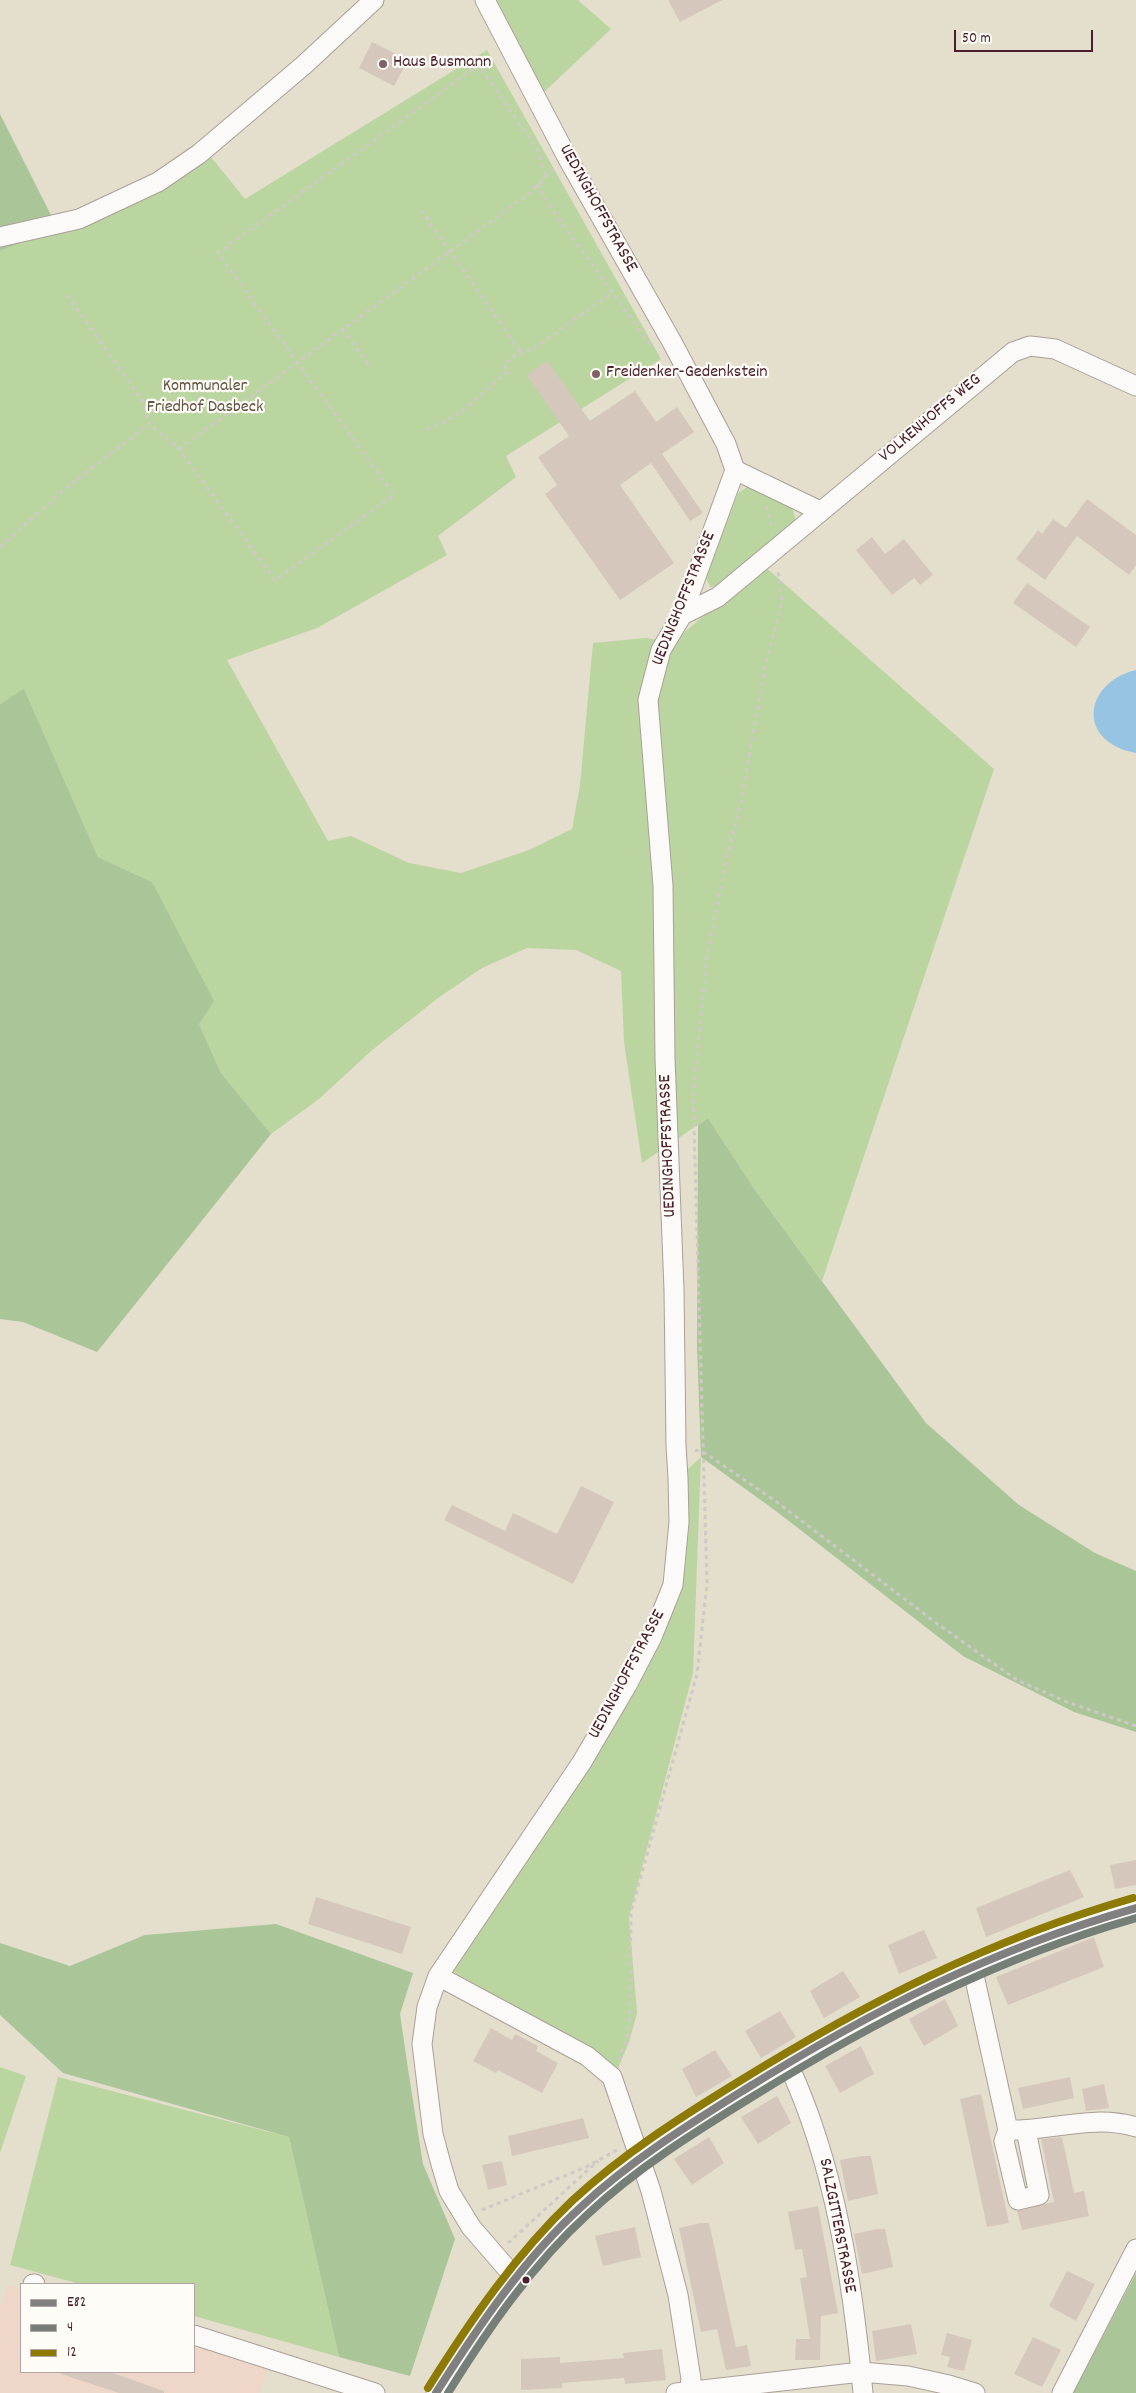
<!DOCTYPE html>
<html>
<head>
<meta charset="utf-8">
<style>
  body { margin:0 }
  #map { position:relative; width:1136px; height:2393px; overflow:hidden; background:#e4decd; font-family:Dekko,sans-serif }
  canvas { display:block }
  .legend { position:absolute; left:20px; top:2283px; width:175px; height:90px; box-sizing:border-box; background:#fdfcf7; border:1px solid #b5a4a5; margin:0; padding:6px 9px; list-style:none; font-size:15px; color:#4a1f2b }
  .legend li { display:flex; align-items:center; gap:10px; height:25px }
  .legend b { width:25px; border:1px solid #b5a4a5 }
  .scale { position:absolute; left:954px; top:30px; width:139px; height:22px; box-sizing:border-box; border:2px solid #4a1f2b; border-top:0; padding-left:6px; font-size:15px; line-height:18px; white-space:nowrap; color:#4a1f2b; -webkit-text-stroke:4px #fdfcf7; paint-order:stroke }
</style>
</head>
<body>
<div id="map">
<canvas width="1136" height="2393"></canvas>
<ul class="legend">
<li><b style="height:6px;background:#808080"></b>E82</li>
<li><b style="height:6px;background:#757f77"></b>4</li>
<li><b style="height:6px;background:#8d7a02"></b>12</li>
</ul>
<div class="scale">50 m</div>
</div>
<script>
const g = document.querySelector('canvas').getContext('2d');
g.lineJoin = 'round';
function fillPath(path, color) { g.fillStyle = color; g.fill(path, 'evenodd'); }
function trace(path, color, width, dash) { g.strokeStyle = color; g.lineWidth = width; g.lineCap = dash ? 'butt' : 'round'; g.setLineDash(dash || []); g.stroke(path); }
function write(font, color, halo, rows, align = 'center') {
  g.font = font + ' Dekko,sans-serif'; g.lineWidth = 4.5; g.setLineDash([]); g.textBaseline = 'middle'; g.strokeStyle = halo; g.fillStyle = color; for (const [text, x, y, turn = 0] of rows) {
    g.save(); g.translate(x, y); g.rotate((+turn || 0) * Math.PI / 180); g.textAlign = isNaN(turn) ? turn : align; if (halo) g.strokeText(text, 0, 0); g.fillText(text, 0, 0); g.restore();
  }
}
fillPath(new Path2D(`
  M7,2285L21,2289V2372H194V2346L268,2370L259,2393H0V2306Z`), '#eed7c9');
fillPath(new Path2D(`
  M497,0H578L611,29L543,93Z
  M487,50L661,359L506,456L516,477L438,536L447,555L317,628L227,660L328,841L351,836L409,863L461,873L529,850L572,829L580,785L593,643L646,638L673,642L763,565L994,769L822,1281L755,1190L708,1118L642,1163L624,1042L621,971L576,950L527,948L482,968L438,998L371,1051L319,1099L271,1134L221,1073L199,1024L152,882L98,857L24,690L0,704V251L174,174L207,152L245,199Z
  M754,483C775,494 794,498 796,523L721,586L710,587L706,578L738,493Z
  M701,1457L693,1673L629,1917L637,2013L629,2042L616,2073L599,2056L452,1971L659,1642L681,1594L689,1528L686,1471Z
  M0,2067L26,2076L0,2153Z
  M58,2077L289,2137L339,2357L194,2316V2284H80L10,2265Z`), '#bbd5a1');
fillPath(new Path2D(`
  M0,114L57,227L0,251Z
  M24,689L98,857L152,882L214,1001L199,1024L221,1073L271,1134L97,1352L23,1322L0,1319V704Z
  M708,1118L755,1190L926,1423L1019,1505L1095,1553L1136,1571V1732L1074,1712L963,1656L776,1511L701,1457L697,1346L698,1125Z
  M276,1924L413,1973L400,2014L408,2069L423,2164L455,2239L410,2376L339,2357L289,2137L63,2073L0,2015V1943L70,1966L145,1935Z
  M1136,2273V2393H1073Z`), '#aac598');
fillPath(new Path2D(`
  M1136,670V753C1076,742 1083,683 1136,670Z`), '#97c4e2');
fillPath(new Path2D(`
  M668,0H722L680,22Z
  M372,42L408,60L394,86L359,68Z
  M547,361L590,421L635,391L656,422L677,407L694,432L662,454L703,513L690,521L651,463L620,485L674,563L620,600L545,494L557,485L538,457L569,436L527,375Z
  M1087,499L1136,535V565L1129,575L1077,536L1045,580L1016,559L1038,530L1042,534L1053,519L1066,528Z
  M872,537L885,554L904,539L933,575L920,585L914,578L892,595L856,550Z
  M1027,583L1090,627L1076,647L1013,603Z
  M581,1486L614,1502L573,1584L444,1520L452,1505L505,1531L513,1513L557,1534Z
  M1136,1860V1885L1115,1889L1110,1865Z
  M1070,1870L1084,1897L986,1937L976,1908Z
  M316,1897L411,1927L402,1954L308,1924Z
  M924,1930L937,1958L899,1974L888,1945Z
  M1094,1937L1104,1967L1008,2005L996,1977Z
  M843,1971L860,1997L824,2018L810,1991Z
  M945,1999L958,2026L924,2046L909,2019Z
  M780,2011L796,2037L761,2058L745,2031Z
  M491,2028L512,2040L515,2034L538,2046L536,2051L558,2063L542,2093L498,2070L496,2073L473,2061Z
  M861,2046L874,2074L840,2093L825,2066Z
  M715,2050L732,2076L696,2097L682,2069Z
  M1070,2077L1074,2098L1023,2109L1018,2088Z
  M1104,2084L1109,2108L1086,2111L1082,2089Z
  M981,2094L1009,2223L987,2227L960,2099Z
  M777,2096L791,2123L758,2144L741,2117Z
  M583,2118L589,2138L512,2156L508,2136Z
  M709,2137L724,2163L692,2185L674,2159Z
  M1062,2137L1074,2193L1084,2191L1089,2216L1022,2230L1017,2211L1054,2202L1041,2139Z
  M862,2156H871L878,2194L848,2201L840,2160Z
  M502,2161L507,2185L488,2190L482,2165Z
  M818,2206L838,2313L821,2316L820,2360H795L796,2339H810L800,2278L807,2277L802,2249L795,2250L788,2212Z
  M701,2223H709L736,2347L747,2345L751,2366L726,2370L717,2329L701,2332L679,2228Z
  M635,2227L641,2257L603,2266L595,2236Z
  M877,2229H885L893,2267L862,2274L854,2234Z
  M1067,2271L1095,2284L1076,2321L1049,2306Z
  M911,2324L917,2354L876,2361L872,2331Z
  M947,2333L972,2340L964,2371L947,2367L950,2357L941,2355Z
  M1033,2337L1061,2350L1042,2387L1014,2374Z
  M662,2349L666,2380L625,2384L624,2378L562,2383V2388L521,2390V2359L560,2357V2363L624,2358L623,2353Z
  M61,2372H110L164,2391V2393H119L61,2374Z`), '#d6c7bd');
const minor = new Path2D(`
  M485,0L568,159L672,342L726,444L735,470L682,615L661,650L648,700L663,886L665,1058L674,1290L676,1445L678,1478L679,1522L673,1585L652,1637L627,1685L582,1762L438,1976L427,2007L422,2044L433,2134L441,2164L449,2191L471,2227L515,2278
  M0,237L79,219L158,182L199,154L304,65L374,0
  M735,470L820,511
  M682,615L718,597L1013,352L1030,346L1055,349L1136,386
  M972,1966L1008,2130C1051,2131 1093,2114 1136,2127
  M438,1976L587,2056L612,2077L651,2191L678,2295L691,2379L689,2393
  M788,2064C835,2164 853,2283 863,2393
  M1008,2130L1004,2141L1018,2200L1039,2195L1026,2130
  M33,2284H35
  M194,2335L375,2393
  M436,2393C473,2333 514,2276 562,2225C611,2174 674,2135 733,2097C858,2018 992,1944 1136,1908
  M676,2393L861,2372L908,2376L949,2385L975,2393
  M1062,2393L1136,2249`);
trace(minor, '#a9a098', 21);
trace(new Path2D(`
  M537,184L554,212L652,347
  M421,210L523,355
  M67,295L144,403L149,424L179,449L275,580L394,495L218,253L479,65L536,148L545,175
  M342,329L371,368
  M427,430L459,414L508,371L504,365L521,351L532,350L612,293
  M179,449L530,193L553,170
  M766,506L772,529
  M0,547L71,484L149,424
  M695,1450L705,1453L774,1500L939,1625L1017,1680L1067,1702L1136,1726
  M619,2060L626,2041L630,2018L631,1912L697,1674L707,1583L693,1092L707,957L727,857L740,807L765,666L782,602L778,570
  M482,2210L586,2167L617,2150
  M508,2243L598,2161`), '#cdc9c5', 3, [4, 4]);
trace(minor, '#fbfaf8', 19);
trace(new Path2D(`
  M436,2393C478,2327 523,2260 581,2207C630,2161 688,2125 744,2090C871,2011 992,1949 1136,1908`), '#808080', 8);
trace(new Path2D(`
  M448,2393C488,2329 532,2265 588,2214C637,2168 695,2132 752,2097C875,2021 997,1958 1136,1918`), '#757f77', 8);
trace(new Path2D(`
  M428,2388C470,2321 516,2254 573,2200C623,2154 681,2117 738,2082C866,2003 988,1940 1133,1898`), '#8d7a02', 8);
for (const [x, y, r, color] of [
  [383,64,5,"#806264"],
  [596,374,5,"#806264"],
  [526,2280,4.5,"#4a1f2b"]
]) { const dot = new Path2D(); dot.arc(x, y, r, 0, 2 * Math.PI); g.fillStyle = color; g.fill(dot); trace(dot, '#fdfcf7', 2); }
write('18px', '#4a1f2b', '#fdfcf7', [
  ["Haus Busmann",393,64],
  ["Freidenker-Gedenkstein",606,374]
], 'left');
write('18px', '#4a1f2b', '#fdfcf7', [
  ["UEDINGHOFFSTRASSE",597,209,61],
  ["VOLKENHOFFS WEG",931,419,-40],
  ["UEDINGHOFFSTRASSE",685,599,-68],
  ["UEDINGHOFFSTRASSE",669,1146,-92],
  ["UEDINGHOFFSTRASSE",628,1675,-62],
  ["SALZGITTERSTRASSE",836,2226,79]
]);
write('18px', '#625344', '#fdfcf7', [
  ["Kommunaler",205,388],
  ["Friedhof Dasbeck",205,409]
]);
</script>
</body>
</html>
